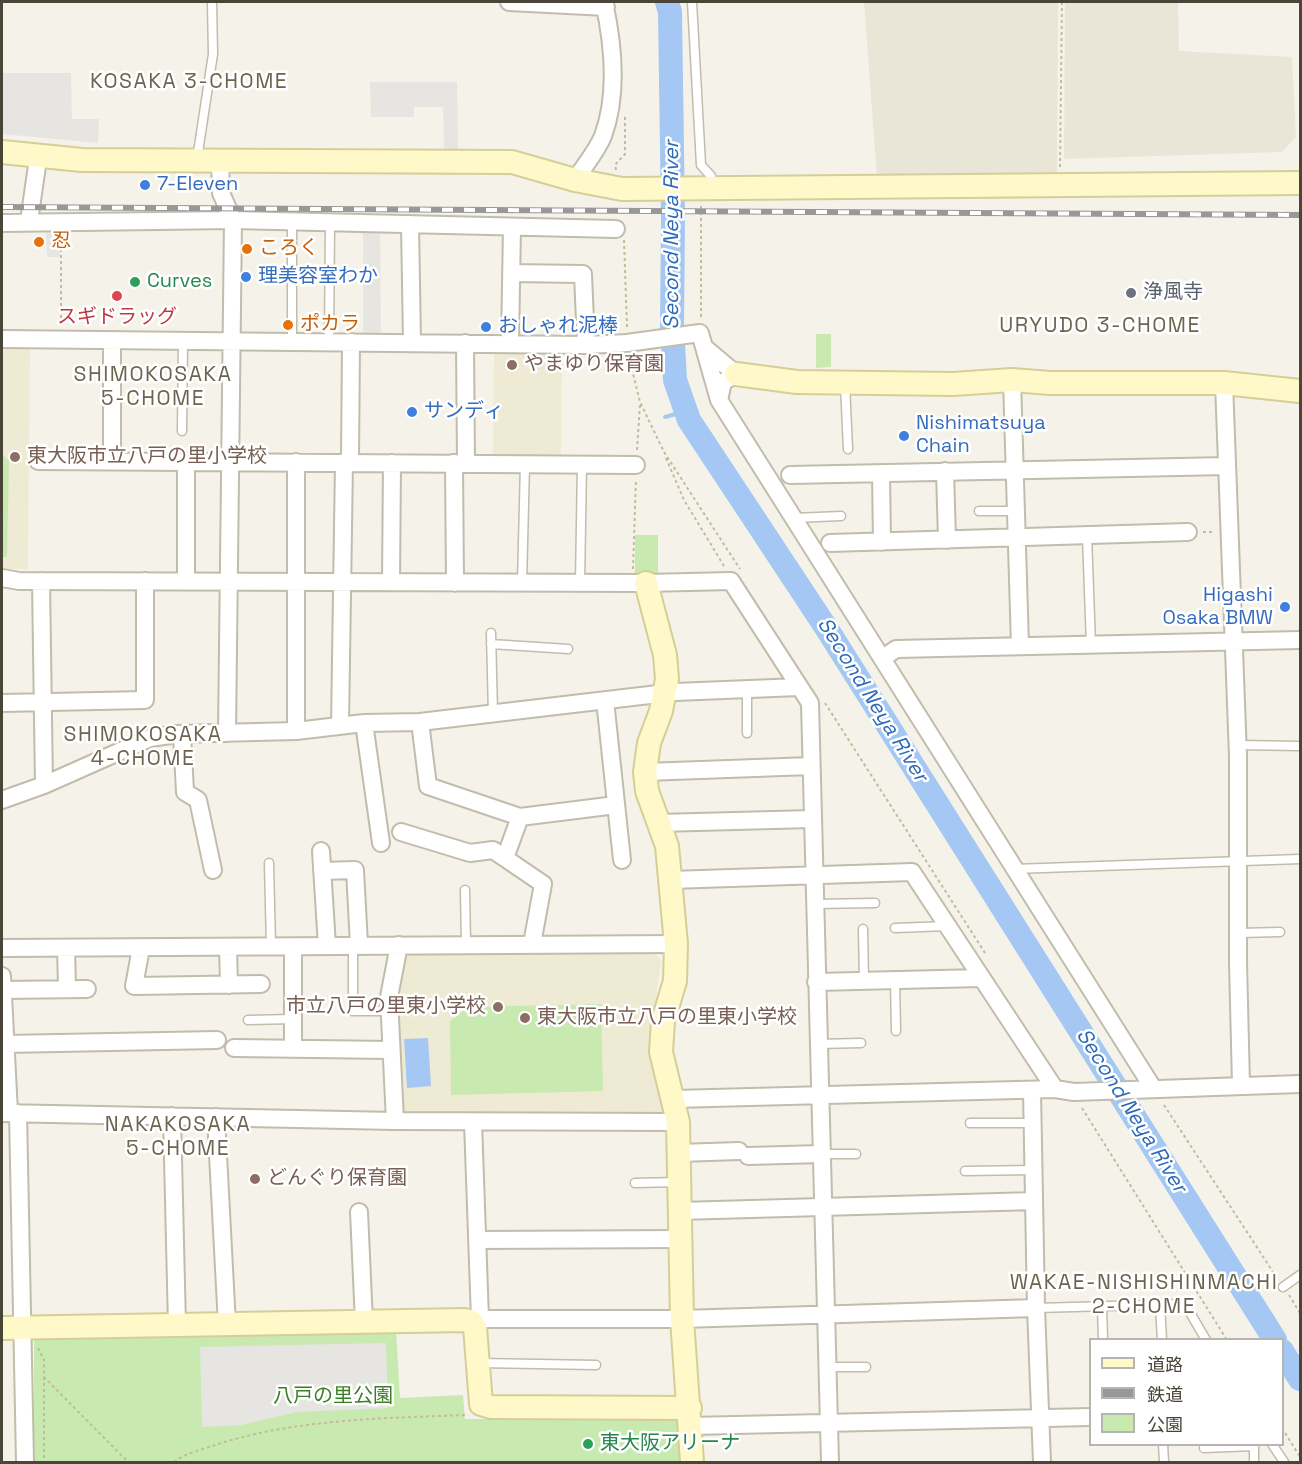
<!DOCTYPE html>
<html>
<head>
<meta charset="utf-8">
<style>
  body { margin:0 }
  #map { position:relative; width:1302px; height:1464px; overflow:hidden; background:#f5f3e9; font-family:"Space Grotesk","Noto Sans JP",sans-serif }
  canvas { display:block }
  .frame { position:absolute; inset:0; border:3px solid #494537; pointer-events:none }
  .legend { position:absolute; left:1089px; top:1338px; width:195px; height:108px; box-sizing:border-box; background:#fff; border:2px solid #b6b5af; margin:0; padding:8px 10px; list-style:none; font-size:18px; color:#494537 }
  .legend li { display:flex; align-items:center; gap:12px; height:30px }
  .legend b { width:30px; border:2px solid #b6b5af }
</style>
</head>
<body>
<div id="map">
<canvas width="1302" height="1464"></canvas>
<div class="frame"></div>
<ul class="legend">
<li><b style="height:8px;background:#fff9c9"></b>道路</li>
<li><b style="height:8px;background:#989898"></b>鉄道</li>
<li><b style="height:16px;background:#c8eab1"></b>公園</li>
</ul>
</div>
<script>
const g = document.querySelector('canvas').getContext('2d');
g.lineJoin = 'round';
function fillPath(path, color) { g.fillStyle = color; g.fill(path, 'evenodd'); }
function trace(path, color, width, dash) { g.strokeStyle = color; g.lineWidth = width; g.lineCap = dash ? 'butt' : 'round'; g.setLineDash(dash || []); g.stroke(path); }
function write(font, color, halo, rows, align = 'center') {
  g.font = font + ' "Space Grotesk","Noto Sans JP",sans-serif'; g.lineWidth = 5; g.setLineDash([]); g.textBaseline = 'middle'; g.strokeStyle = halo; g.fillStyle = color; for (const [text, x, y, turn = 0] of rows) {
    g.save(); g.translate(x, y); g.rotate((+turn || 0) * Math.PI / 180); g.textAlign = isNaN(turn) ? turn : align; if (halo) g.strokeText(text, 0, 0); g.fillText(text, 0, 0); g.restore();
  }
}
fillPath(new Path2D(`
  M864,2H1058L1057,179L877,177Z
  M1065,2H1178L1179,51L1292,57L1296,137L1282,152L1064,159Z`), '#e9e6d7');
fillPath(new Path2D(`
  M2,345H30L28,569H2Z
  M494,350L562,351L561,458H493Z
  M652,949L661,960L651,1040L665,1109L659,1113L406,1117L400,1112L395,996L402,957L409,952Z`), '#eeead3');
fillPath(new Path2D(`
  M816,334H831V367L816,368Z
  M2,455L9,461L7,557H2Z
  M635,535H658V575H635Z
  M601,1004L603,1091L451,1095L450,1021L468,1007Z
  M396,1330L400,1398L463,1395L465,1419H678L680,1462H34V1337Z`), '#c8eab1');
fillPath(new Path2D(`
  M2,73H71L72,119H99L98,143L2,134Z
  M370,82H457L458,149H444L443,107H414V117H371Z
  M363,227L380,228L381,335H363Z
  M46,228H60V257H47Z
  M386,1343L388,1408L297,1412L241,1425L202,1427L200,1347Z`), '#e6e5e1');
fillPath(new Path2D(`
  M428,1038L431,1086L407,1088L404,1039Z`), '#a4c8f3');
trace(new Path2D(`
  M665,417L686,411`), '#a4c8f3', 4);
trace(new Path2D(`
  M667,2L670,12L673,218L672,326L675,380L689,420L827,629L1275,1340
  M1282,1351L1300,1379`), '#a4c8f3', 24);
const lane = new Path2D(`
  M692,2L701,165L711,176
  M197,159L213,54L212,2
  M292,341V222
  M329,342L330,223
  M845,384L848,449
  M182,431L183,340
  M979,511H1015
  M794,518L841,516
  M1087,536L1091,645
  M522,583L525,464
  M580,583L582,464
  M491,633L493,714
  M491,644L568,649
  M747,689V733
  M1238,745L1300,746
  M269,863L271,947
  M1014,869L1300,859
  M465,890L466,945
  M814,904L875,903
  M895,928L947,926
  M863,929L864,981
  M1239,933L1280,932
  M353,946V1000
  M895,980L896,1031
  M352,1011H389
  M248,1020L293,1019
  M817,1044L861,1043
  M970,1123H1032
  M821,1154H856
  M965,1171L1033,1170
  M635,1183L679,1182
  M1283,1287L1300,1275
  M1160,1305L1162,1340
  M1102,1306L1103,1340
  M1036,1308L1185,1304L1206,1340
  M479,1363L596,1365
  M828,1367H866
  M1163,1444L1164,1462
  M1254,1444V1462
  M1272,1444L1284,1462
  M1204,1448L1254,1446`);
const street = new Path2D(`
  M509,2L606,7
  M220,159L221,193L233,220L227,733
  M575,180C584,166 597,151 603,136C618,95 613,43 604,2
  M29,221L37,166
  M2,223L233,220L616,229
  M410,224L412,342
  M511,273L583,274L586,345
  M2,339L586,345L627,343L700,333L719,400L1153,1088
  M112,340V461
  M465,343L466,463
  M510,344L512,227
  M705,348L736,374L723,382L719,400
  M1012,380L1020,646
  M1224,383L1238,756V962L1241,1085
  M38,461L636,465
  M296,462V731
  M350,462L351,342
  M454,463L455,583
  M945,471L947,540
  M881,473L882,542
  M790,475L1227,466
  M830,543L1188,532
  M2,578L19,581L646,583L731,581L810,703L830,1462
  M41,581L44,785
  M186,581V461
  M391,582L392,463
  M883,658L896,649L1300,640
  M605,700L622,860
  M2,703L145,700V581
  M420,722L428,786L520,817
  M364,723L381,843
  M340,725L344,462
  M182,734L185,792L198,800L213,870
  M645,772L811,766
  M2,800L44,785L150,738L177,734L296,731L364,723L420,722L675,692L799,687
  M659,823L812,819
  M401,832L470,853L493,850L543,884L532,944
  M321,851L327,946
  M505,858L520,817L616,805
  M322,871L355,870L359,945
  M671,880L912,872L1055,1089
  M228,947L229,985
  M2,948L676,944
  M66,948L67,989
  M141,948L134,986L261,984
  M2,976L9,1113
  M816,982L981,978
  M2,990L87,989
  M5,1044L217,1040
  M234,1048L391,1050
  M293,1048V947
  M1032,1090L1036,1308L1042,1462
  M674,1099L1055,1089L1074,1092L1300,1084
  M2,1113L395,1121L678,1122
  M18,1113L25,1462
  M172,1116L177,1326
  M216,1117L227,1325
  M395,1121L389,997L399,945
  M473,1122L480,1319
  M679,1153L739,1151
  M748,1156L821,1154
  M680,1211L1034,1201
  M359,1212L364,1322
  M477,1240L681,1239
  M472,1322L480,1319H682L1036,1308
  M691,1426L1090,1417`);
const secondary = new Path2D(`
  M2,152L82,160L512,162L575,180L622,189L1300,183
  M736,374L797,382L953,384L1012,380L1050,383H1224L1300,391
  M646,583L665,655L667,679L661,711L649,743L645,772L647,791L667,846L676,944L675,981L663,1021L661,1052L678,1122L682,1319L692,1462
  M2,1328L465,1320L472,1322L475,1327L481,1404L491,1407L690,1408`);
trace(lane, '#c1bcab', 11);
trace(street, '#c1bcab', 20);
trace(secondary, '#d6ce98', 26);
trace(new Path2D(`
  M1060,167L1062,2
  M616,170L615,165L625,154V116
  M61,237V325
  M624,240L627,327
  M701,317V206
  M629,357L640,402L664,452
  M637,450L640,404
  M664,452L740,569
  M666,458L684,500L724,566
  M1203,532H1215
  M633,569L636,479
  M825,703L985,953
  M1164,1105L1277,1278
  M1082,1108L1227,1340
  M1289,1295L1300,1313
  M38,1348L44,1360V1377L128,1462
  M44,1377V1462
  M1282,1428L1300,1457
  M174,1462C184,1454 200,1450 212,1446C293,1419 383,1418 468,1415`), '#c3bb9c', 2, [3, 3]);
trace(lane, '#fff', 8);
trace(street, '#fff', 16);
trace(secondary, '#fff9c9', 22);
const rail = new Path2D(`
  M2,207L1300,215`);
trace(rail, '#989898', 6);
trace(rail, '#fff', 4, [11]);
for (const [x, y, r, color] of [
  [145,185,6,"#3f7fe0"],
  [39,242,6,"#e8710a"],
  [247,249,6,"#e8710a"],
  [246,277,6,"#3f7fe0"],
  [135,282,6,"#2e9e5b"],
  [1131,293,6,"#6b7280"],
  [117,296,6,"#e0444e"],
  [288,325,6,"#e8710a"],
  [486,327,6,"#3f7fe0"],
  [512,365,6,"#8d6e63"],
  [412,412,6,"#3f7fe0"],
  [904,436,6,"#3f7fe0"],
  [15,457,6,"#8d6e63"],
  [1285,607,6,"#3f7fe0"],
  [498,1007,6,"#8d6e63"],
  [525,1018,6,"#8d6e63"],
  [255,1179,6,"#8d6e63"],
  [588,1444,6,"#2e9e5b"]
]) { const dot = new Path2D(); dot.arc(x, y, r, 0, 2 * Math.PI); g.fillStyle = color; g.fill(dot); trace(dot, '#fff', 2); }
write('20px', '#366cbe', '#fff', [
  ["7-Eleven",157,185],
  ["理美容室わか",258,277],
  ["おしゃれ泥棒",498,327],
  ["サンディ",424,412],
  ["Nishimatsuya",916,424],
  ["Chain",916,447],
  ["Higashi",1273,596,"right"],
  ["Osaka BMW",1273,619,"right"]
], 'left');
write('20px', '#c56008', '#fff', [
  ["忍",51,242],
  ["ころく",259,249],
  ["ポカラ",300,325]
], 'left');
write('20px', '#27864d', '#fff', [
  ["Curves",147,282],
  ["東大阪アリーナ",600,1444]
], 'left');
write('20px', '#5b616d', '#fff', [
  ["浄風寺",1143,293]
], 'left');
write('20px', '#be3a42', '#fff', [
  ["スギドラッグ",117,318]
]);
write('20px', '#785e54', '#fff', [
  ["やまゆり保育園",524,365],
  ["東大阪市立八戸の里小学校",27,457],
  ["市立八戸の里東小学校",486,1007,"right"],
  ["東大阪市立八戸の里東小学校",537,1018],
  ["どんぐり保育園",267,1179]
], 'left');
write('20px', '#3c7e27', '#fff', [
  ["八戸の里公園",333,1397]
]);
g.letterSpacing = '1.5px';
write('21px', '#6c644e', '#fff', [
  ["KOSAKA 3-CHOME",189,82],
  ["URYUDO 3-CHOME",1100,326],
  ["SHIMOKOSAKA",153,375],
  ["5-CHOME",153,399],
  ["SHIMOKOSAKA",143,735],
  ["4-CHOME",143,759],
  ["NAKAKOSAKA",178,1125],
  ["5-CHOME",178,1149],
  ["WAKAE-NISHISHINMACHI",1144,1283],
  ["2-CHOME",1144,1307]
]);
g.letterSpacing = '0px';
write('italic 21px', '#2c6ab9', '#fff', [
  ["Second Neya River",672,235,-90],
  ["Second Neya River",872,700,58],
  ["Second Neya River",1131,1111,58]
]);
</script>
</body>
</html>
